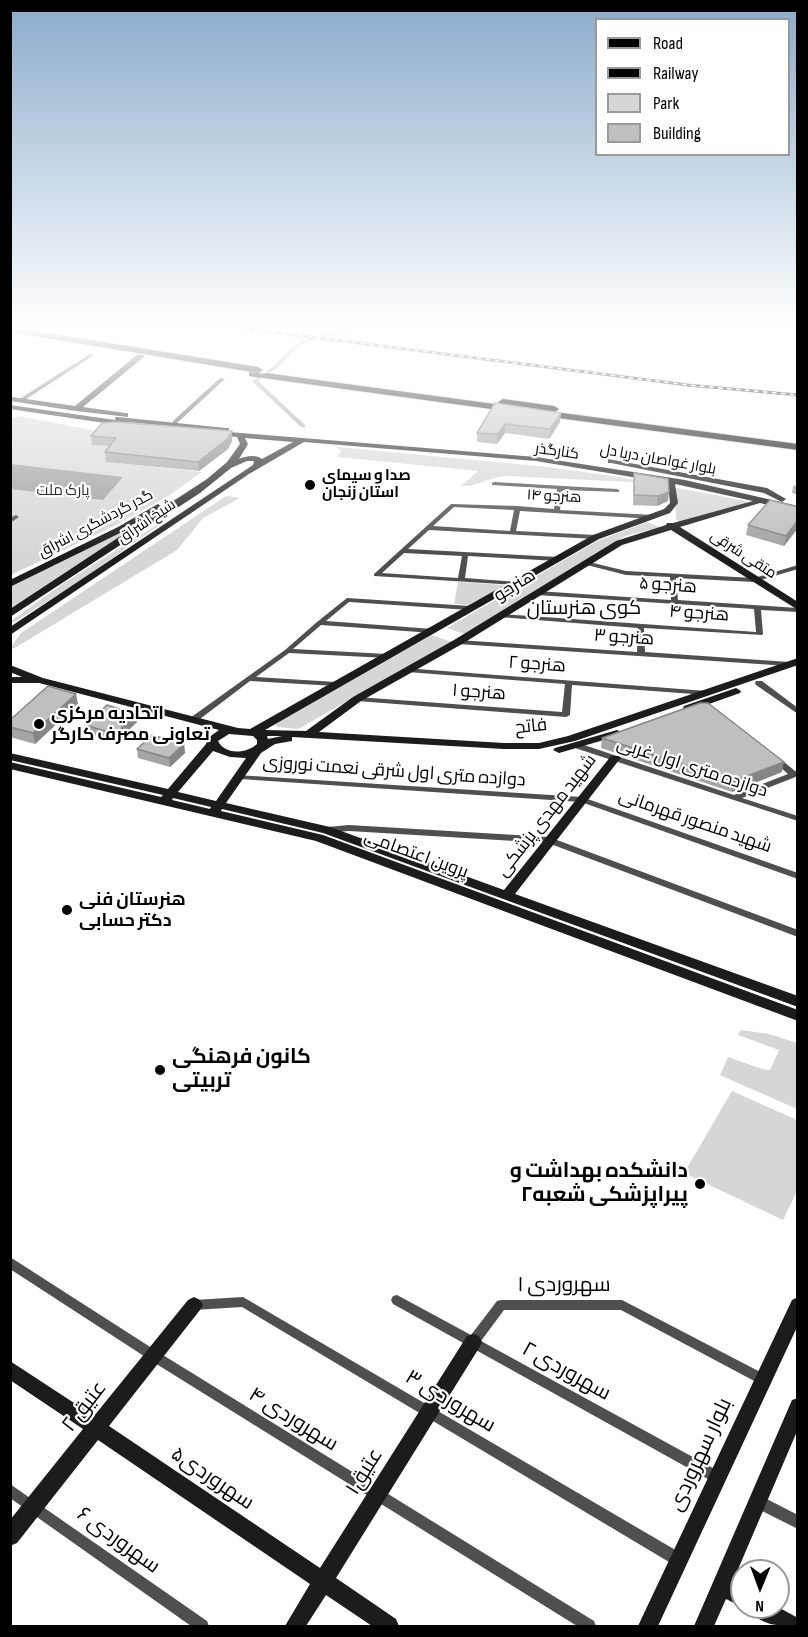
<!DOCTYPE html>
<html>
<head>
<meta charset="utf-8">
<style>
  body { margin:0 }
  #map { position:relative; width:808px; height:1637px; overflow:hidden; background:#fff; font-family:"Sofia Sans Condensed",sans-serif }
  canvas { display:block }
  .frame { position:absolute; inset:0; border:12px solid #000; pointer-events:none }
  .legend { position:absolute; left:595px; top:18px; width:195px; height:138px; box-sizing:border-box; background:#fff; border:2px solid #999; margin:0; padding:8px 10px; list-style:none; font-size:18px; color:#000 }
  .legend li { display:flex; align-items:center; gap:12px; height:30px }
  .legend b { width:30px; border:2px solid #999 }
  .north { position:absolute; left:730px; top:1559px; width:60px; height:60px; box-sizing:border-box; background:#fff; border:2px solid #999; border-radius:50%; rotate:181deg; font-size:16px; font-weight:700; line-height:24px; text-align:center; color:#000 }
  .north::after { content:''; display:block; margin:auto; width:21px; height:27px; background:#000; clip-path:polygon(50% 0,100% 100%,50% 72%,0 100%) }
</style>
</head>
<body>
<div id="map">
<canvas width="808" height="1637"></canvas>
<div class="frame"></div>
<ul class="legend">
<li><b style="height:8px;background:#000"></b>Road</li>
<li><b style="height:8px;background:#000"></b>Railway</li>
<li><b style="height:16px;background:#d6d6d6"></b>Park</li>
<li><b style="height:16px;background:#bfbfbf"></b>Building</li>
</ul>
<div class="north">N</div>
</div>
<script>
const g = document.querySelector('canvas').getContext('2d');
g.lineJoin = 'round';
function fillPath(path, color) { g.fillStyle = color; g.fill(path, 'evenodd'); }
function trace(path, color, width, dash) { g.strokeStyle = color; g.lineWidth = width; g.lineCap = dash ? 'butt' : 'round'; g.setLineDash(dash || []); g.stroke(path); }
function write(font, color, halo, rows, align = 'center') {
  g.font = font + ' "Sofia Sans Condensed",Cairo,sans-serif'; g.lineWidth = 4.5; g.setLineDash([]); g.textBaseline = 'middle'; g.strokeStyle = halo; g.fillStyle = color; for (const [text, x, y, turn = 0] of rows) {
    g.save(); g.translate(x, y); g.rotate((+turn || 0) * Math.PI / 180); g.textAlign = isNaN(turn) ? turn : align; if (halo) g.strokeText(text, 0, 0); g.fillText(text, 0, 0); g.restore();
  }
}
fillPath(new Path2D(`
  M18,416L103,432L118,447L107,462L202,472L170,495L112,527L11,575L10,418Z
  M338,447L548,467L613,476L747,501L746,504L680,522L676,519L675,490L670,489L633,482L505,476C489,477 477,487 461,486L478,471L337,457L341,450L337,448Z
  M206,480L11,608V587L115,535Z
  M226,496L240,498L203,518L177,550L13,649L11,647L21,633Z
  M166,519H168L77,583L11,624V621L61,585Z
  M647,522L660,527L625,536L464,634L447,628L597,541Z
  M458,582L505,585L469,605L454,604Z
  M432,635L452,642L298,729L277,727L276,724Z
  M741,1030L769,1034L797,1043V1109L720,1075L728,1057L762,1069L770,1070L779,1050L738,1035Z
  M732,1091L797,1120V1191L783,1220L684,1173Z`), '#d6d6d6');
fillPath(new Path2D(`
  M11,464L123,477L103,500L11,489Z`), '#9d9d9d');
fillPath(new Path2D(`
  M357,324H364L362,326L363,329L321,338L307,342L295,350L277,368L258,381L305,425V427H301L252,381L274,366L291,348L303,340L319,335L358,327Z`), '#9d9d9d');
const primary = new Path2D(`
  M249,372L266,374L270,376C265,380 255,377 249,376Z`);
const highway = new Path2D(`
  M10,327L258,367L263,370L258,373L10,332Z
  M266,373L502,405L498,402L503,399L554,406L559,409L555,412L798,444V450L543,416L538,413L542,410L514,406L518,409L513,412L263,378V374Z`);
trace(primary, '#dbdbdb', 2);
trace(highway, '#dbdbdb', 2);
fillPath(new Path2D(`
  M90,354L94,355L23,401L18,400Z
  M220,378L225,379L177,423H173V421Z
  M494,482L617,489L619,490V492L563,490L560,510L654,515L657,517L654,519L520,511L516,531L596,535L599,537L596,539L429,530L408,549L558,557L561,559L558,561L468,556L465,578L518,582L519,583L516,585L374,576V574L451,504L517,506L554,509L557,489L492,485V483ZM454,507L514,510L510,531L433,526ZM404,553L462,556L458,578L382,573Z
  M16,515L19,517L10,523V518Z
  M585,561L626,571L754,578L798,565V569L754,582L676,578L678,600L798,608V612L761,610L763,634L762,635L644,628L645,652L789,662L793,664L789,666L458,644L455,642L458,640L637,652L638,628L499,617L498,616L501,614L756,632L754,609L537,595L534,593L537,591L671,600L670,577L626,575L583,564V562Z
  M347,598L470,606L473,608L470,610L349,602L326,621L433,629L436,631L433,633L321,625L293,649L387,654L391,656L387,658L289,653L256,677L336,682L340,684L336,686L250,681L196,722H190L189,720L190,718L285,650L317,622Z
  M404,668L707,691L711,693L707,695L572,685L570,715L566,717L357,701L353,699L357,697L562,712L565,684L407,672L403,670Z
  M756,681H762L798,708V714L756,685L755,683Z
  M575,744H581L734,795L788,774L771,759L772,757H778L795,771H798V776L742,798L798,816V821L575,748L574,746Z
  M237,775L582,797L798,873V879L581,802L240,779L236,777Z
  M349,825L549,837L798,930V937L548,843L349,831L327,833L323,830L327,827Z
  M10,1257L158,1352L594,1621L596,1626H577L150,1360L10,1269Z
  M397,1295L471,1335L497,1301L501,1300H622L766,1375L768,1379L766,1383L762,1385L758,1383L621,1310H504L481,1341L722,1473L724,1478L722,1483L717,1484L393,1304L391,1300L393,1296Z
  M243,1297L684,1555L686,1560L684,1565L679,1567L674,1565L242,1307L194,1310L190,1309L188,1305L190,1301L194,1300Z
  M10,1484L207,1621L209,1626H191L10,1498Z
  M757,1494L798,1515V1529L752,1506L750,1501L752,1496Z`), '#4f4f4f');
fillPath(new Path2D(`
  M138,354L145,356L83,407L125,413H128V417L76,411L10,401L12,397L75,406Z
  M10,405L115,420V417H118L226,428H229V432L536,457L685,480L798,506V512L760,503L680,527L798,602V610L671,530L622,545L462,644L361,701L319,732L504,743H539L568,736L798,658V665L575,741L539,749H504L292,737V741L275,744L261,753L226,803L330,827L504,890L611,756H619L621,758L619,760L515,894L798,996V1007L323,833L222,809L221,811L323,835L798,1010V1021L316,841L10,769V762L161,797L163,795L10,760V753L168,789L206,744L208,738L219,730L39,683H10V677H22L10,672V665L43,678L238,728L250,729L593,535L664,509L670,503L668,483L536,461L304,442L249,474L10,635V627L253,465L254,461H247L231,468L200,493L10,617V609L207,479L227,462L240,444L237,437L214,435L215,431L128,422L129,424L125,426L10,409ZM245,438L293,442L262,459C257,454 245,456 239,459L248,444ZM675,484L753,501L673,523H667L666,525L616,541L454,640L353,697L306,731L265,730L599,539L670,513L678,503ZM229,734L253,736L257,740V744C246,754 225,755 218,741ZM267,736H282L268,739ZM213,751L230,757L246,758L216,801L178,792ZM173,798L211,807L210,809L172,800Z
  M608,459L767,488L786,499L782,502L764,493L611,463H608Z
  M158,504L162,507L161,509L124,531L10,587V580L118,527Z
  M736,688L741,691L740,693L692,710H684L683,708L684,706Z
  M617,730L623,733L621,735L559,753L553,750L555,748Z
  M194,1297L200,1300L203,1305L200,1310L109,1426L320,1568L467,1336L473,1334L479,1336L482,1342L479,1348L336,1578L396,1619L399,1626H372L326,1595L306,1626H285L310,1584L98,1440L17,1543L10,1546V1520L83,1429L10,1380V1361L94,1416L188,1300Z
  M798,1297V1325L658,1626H638L792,1300Z
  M798,1398V1429L733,1581L742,1586V1607L726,1599L714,1626H694L792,1400Z
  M749,1607H778L798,1618V1626C780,1626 757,1626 749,1607Z`), '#1c1c1c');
fillPath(primary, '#000');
fillPath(highway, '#000');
const rail = new Path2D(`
  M209,324L688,385L798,395`);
trace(rail, '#000', 3);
trace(rail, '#fff', 1.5, [4.5]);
fillPath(new Path2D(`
  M495,403L560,422L549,439L505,433L497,444L477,442V433Z
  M91,436L232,441L228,449L199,471L106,462L105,452L109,446L92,445Z
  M634,473L668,501L657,506L633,505Z
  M798,485V495L792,493L793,486Z
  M798,507V528L784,546L746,535L748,525Z
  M78,704L35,744L10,737V720Z
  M137,722L116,742L87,734L85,725Z
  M602,738L782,772L732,792L601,748Z
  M184,744L185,753L170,767L138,758L137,749Z`), '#a4a4a4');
fillPath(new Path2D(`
  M561,413L560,422L549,439L550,429Z
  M505,424V433L497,444L498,434Z
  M232,431V441L228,449L199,471L198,462Z
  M669,492L668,501L657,506L658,496Z
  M798,520V528L784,546L786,536Z
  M76,694L78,704L35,744L33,733Z
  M136,714L137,722L116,742L115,734Z
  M184,744L185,753L170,767L169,758Z
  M784,762L782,772L732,792L734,781Z`), '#868686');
const building = new Path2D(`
  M495,403L561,413L550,429L505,424L498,434L477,433Z
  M115,422L232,431L227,439L198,462L105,452L116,438L91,436L102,423Z
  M634,473L668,479L669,492L658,496L634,495Z
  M770,500L798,507V520L786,536L748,525Z
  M48,686L76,694L33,733L10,727V720Z
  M700,703H708L784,762L734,781L602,738Z
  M107,705L136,714L115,734L85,725Z
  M152,735L184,744L169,758L137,749Z`);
fillPath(building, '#bfbfbf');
trace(building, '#868686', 1.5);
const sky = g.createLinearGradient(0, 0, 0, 553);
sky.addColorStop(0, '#8aabca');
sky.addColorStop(0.59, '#fff');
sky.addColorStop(1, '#ffffff00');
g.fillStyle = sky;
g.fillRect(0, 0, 808, 553);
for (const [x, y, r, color] of [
  [310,485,6,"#000"],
  [39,724,6,"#000"],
  [67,910,6,"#000"],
  [160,1070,6,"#000"],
  [700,1184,6,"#000"]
]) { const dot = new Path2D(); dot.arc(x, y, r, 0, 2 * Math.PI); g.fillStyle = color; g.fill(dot); trace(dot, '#fff', 2); }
write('15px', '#000', '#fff', [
  ["کنارگذر",557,452,8],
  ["بلوار غواصان دریا دل",658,460,10],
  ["هنرجو ۱۴",554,497,3],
  ["شیخ اشراق",147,522,-34],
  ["گدر گردشگری اشراق",96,524,-28],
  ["متقی شرقی",743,555,33]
]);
write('bold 15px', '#000', '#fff', [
  ["صدا و سیمای",322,476],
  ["استان زنجان",322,493]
], 'left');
write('15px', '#2d2d2d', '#fff', [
  ["پارک ملت",63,491]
]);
write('18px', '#000', '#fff', [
  ["هنرجو",515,586,-32],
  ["هنرجو ۵",668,586,4],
  ["هنرجو ۴",699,614,4],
  ["هنرجو ۳",624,638,4],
  ["هنرجو ۲",537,665,4],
  ["هنرجو ۱",479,693,4],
  ["فاتح",531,727,-6],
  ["دوازده متری اول غربی",692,768,18],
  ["دوازده متری اول شرقی نعمت نوروزی",394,772,4],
  ["شهید مهدی پزشکی",547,816,-52],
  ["شهید منصور قهرمانی",695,822,19],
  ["پروین اعتصامی",416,855,20]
]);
write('bold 18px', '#000', '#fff', [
  ["اتحادیه مرکزی",51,714],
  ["تعاونی مصرف کارگر",51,735],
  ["هنرستان فنی",79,900],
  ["دکتر حسابی",79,921]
], 'left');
write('20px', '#000', '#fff', [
  ["کوی هنرستان",584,609]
]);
write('bold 21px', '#000', '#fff', [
  ["کانون فرهنگی",172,1058],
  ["تربیتی",172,1082],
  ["دانشکده بهداشت و",688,1172,"right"],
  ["پیراپزشکى شعبه۲",688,1196,"right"]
], 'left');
write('21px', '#000', '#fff', [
  ["سهروردی ۱",564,1286],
  ["سهروردی ۲",566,1372,29],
  ["سهروردی ۳",450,1402,31],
  ["عتیق ۲",85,1407,-52],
  ["سهروردی ۴",293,1420,32],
  ["بلوار سهروردی",701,1455,-65],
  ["عتیق۱",365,1472,-58],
  ["سهروردی۵",212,1479,34],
  ["سهروردی ۶",118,1541,36]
]);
</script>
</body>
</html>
